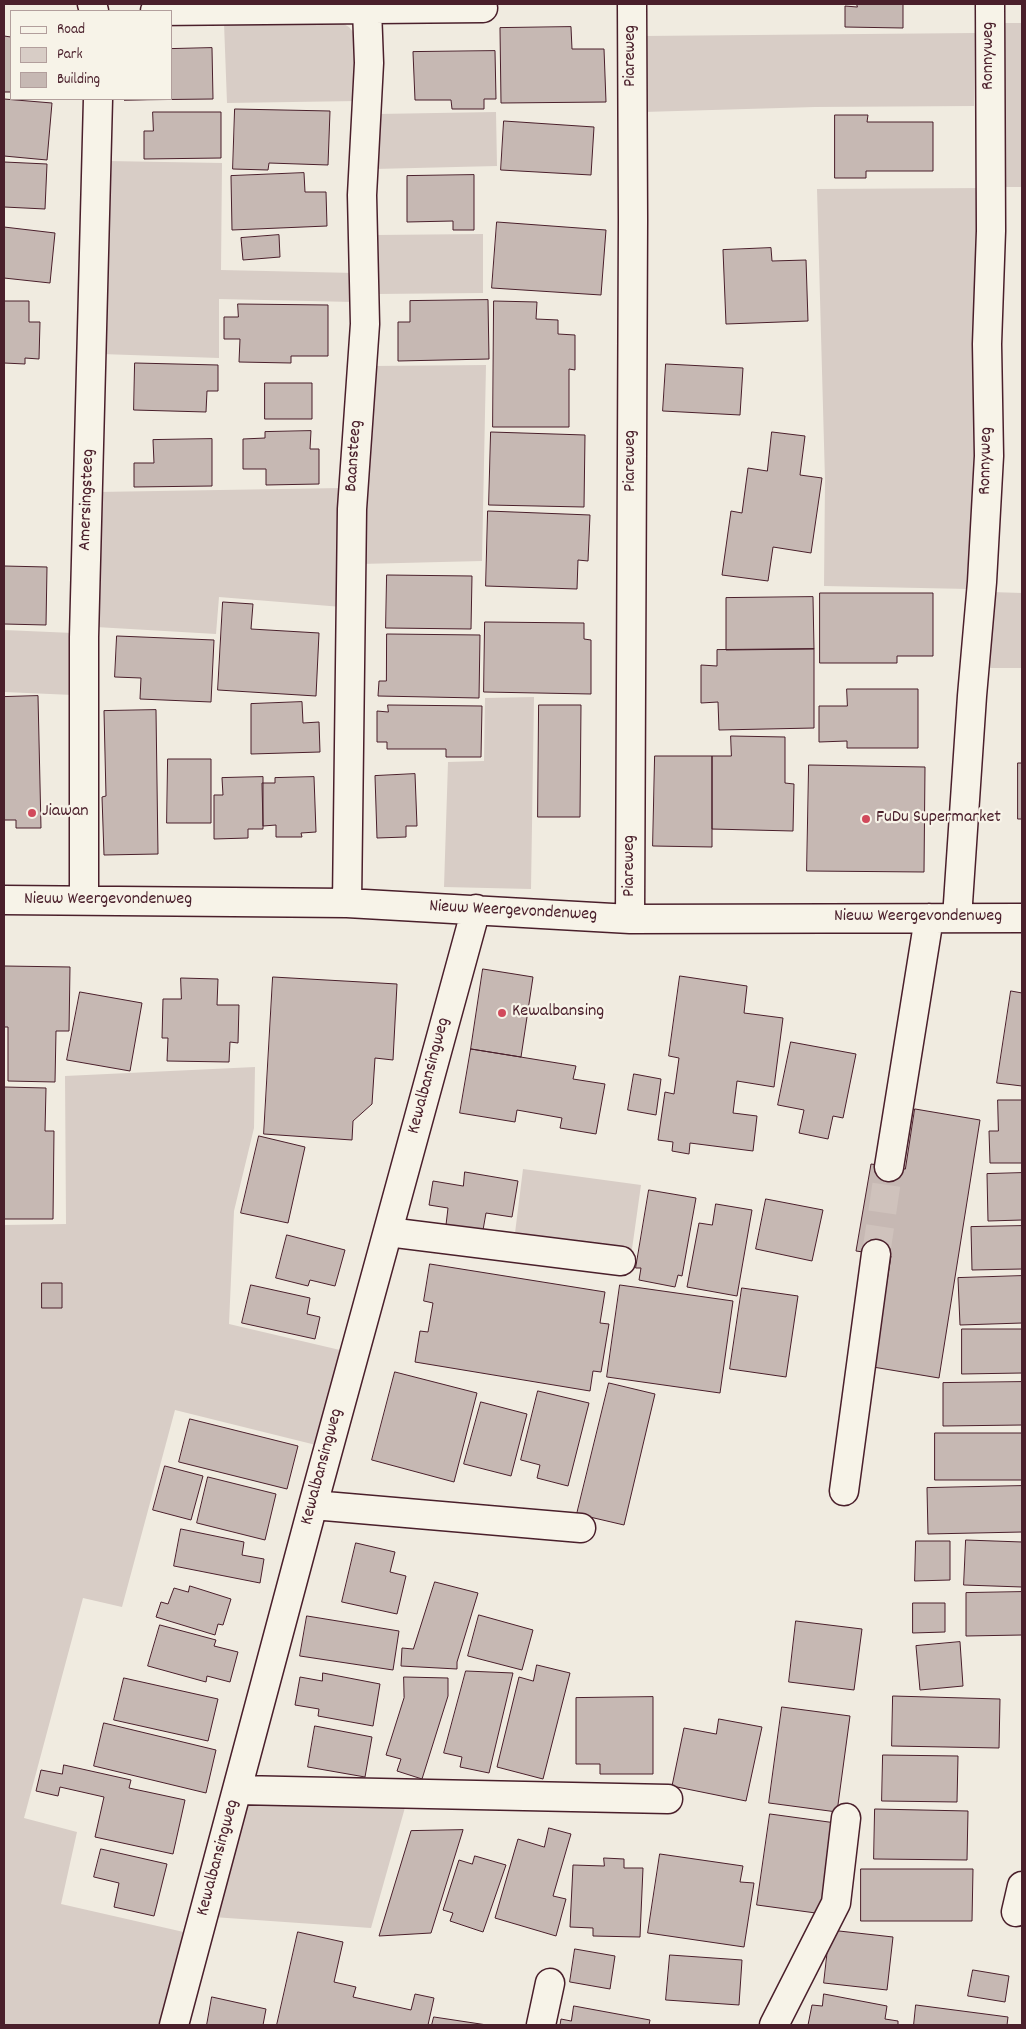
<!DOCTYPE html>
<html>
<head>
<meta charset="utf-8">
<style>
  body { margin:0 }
  #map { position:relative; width:1026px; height:2029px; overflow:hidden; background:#f0ebe0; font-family:Dekko,sans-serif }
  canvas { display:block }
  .frame { position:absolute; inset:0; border:5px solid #4a1f2b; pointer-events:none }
  .legend { position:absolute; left:10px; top:10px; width:162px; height:90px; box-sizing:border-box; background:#f7f3e8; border:1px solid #b29e9c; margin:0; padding:6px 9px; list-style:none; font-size:15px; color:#4a1f2b }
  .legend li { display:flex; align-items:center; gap:10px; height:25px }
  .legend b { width:25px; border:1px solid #b29e9c }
</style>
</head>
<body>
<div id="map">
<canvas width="1026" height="2029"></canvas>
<div class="frame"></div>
<ul class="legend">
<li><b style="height:6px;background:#f7f3e8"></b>Road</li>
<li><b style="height:14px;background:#d8cdc6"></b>Park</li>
<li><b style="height:14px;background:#c6b8b3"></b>Building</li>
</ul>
</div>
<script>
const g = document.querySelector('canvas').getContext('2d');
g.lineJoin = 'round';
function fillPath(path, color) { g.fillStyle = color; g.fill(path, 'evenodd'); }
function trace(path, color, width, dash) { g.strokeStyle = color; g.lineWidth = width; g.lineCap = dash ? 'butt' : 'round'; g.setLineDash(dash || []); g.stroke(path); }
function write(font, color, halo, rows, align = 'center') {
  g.font = font + ' Dekko,sans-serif'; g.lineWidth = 4.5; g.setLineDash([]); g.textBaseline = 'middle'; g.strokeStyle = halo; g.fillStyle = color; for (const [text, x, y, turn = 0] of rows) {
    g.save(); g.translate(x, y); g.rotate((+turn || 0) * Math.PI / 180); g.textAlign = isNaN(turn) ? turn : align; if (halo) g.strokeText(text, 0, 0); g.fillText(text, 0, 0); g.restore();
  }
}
fillPath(new Path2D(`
  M337,20L349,27L357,37L358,101L227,103L224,23Z
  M1002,23H1022V187H1000Z
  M975,33L974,106L815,107L643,112V36Z
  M496,112L497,166L374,169L377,114Z
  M107,161L222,163L221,270L355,273L354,302L219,299V358L101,354Z
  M985,188L977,431L969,589L824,586L825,480L817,189Z
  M483,234V293L376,294V235Z
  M486,365L482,561L360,564L372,366Z
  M342,488V607L219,597L216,634L96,627L97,492Z
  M991,592L1022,593V668H983Z
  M4,630L73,633V695L4,692Z
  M534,697L531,889L444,887L448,762L484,761L485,698Z
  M255,1067L254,1128L234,1211L229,1324L340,1350L316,1445L175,1410L122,1607L83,1598L24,1818L77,1832L61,1904L188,1933L164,2025H4V1225L66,1224L65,1076Z
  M523,1169L641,1185L632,1249L515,1233Z
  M251,1801L406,1804L371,1928L213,1917L240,1806Z`), '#d8cdc6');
const building = new Path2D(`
  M857,4H903V28L845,27V6L857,7Z
  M571,27L572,49H604L606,102L501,103L500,28Z
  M4,36L11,37V92H4Z
  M212,48L213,99L124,100L171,99V49Z
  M495,51L496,99H484V109H452L451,100H415L413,52Z
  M4,99L52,103L47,160L4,156Z
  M235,109L330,111L328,165L269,163L268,170L233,169Z
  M153,112H221V158L144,159V131H153Z
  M835,115H868L867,122H933V171H866V178H835Z
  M504,121L594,127L591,175L501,170Z
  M4,162L47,164L45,209L4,207Z
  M304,173L305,192H326L327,226L232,230L231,176Z
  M474,175V230H453V221L407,222V176Z
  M497,222L606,230L601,295L492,288Z
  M4,227L55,233L50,283L4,278Z
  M279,235L280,257L243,260L241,238Z
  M771,248L772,261L806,260L808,321L726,324L723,250Z
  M488,300L489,359L398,361V322H410V301Z
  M4,301H29V322H40L39,359L25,358V364L4,363Z
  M494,301L537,302L536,319L558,320V334L575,335V370L569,369V427H493Z
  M238,304L328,305V356H291V363L239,362L240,339H224V317H238Z
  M135,363L218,365V391H207L206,412L134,410Z
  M666,364L743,368L740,415L663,411Z
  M265,383H312V419H265Z
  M311,431L310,449H319V484L266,485V469H243V439L265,438V432Z
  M491,432L585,435L584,507L489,505Z
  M772,432L805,436L800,475L822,478L811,553L773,547L768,581L722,575L731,511L742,513L748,468L767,471Z
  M212,439V486L134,487V463H154L153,440Z
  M488,511L590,515L588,561L578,560L577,589L486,586Z
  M4,566L47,567L46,625L4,624Z
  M387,575L472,576L471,629L386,628Z
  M820,593H933V656H897V663H820Z
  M813,597L814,649L726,650V598Z
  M223,602L253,604L251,629L319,633L316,696L218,690Z
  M485,622L584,623V639L591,640V694L484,692Z
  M387,634L480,635L479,698L378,696L379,681H386Z
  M117,636L214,640L211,702L140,699L141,678L115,677Z
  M814,649V728L719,730L718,702L701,703V665L717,666V650Z
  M847,689H918V748H847V741L819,742V706H847Z
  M38,696L41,828H16V820H4V697Z
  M302,702L303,723L319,722L320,752L251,754V704Z
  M388,705L482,706L481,757H446V749H387V742H377V711L388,712Z
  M539,705H581L580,817H538Z
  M156,710L158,854L104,855L102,797L106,796L104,711Z
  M731,736L785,737V783L794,784L793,831L712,829V756H731Z
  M655,756H712V847L653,846Z
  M168,759H211V823H167Z
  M1018,763H1022V819H1018Z
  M809,765L925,767L924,872L807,871Z
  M415,774L417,826H406V837L377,838L375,776Z
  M263,777V829H248V838L214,839V795H223L222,778Z
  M314,777L316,832L301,833L302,837H276V825L263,826L262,783H275V778Z
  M4,966L70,967L69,1031H56L55,1082L8,1081V1027H4Z
  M483,969L533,977L521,1057L471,1049Z
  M680,976L747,986L744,1013L783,1018L774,1087L737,1081L733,1113L757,1116L753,1151L690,1143L689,1154L672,1151L673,1142L658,1140L665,1092L674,1094L679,1058L669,1056Z
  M273,977L397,984L393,1060L375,1058L372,1104L353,1121L352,1140L264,1134Z
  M181,978L218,979L217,1005H239L238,1043L230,1042L229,1062L167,1061L168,1038H162L163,999H181Z
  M1011,991L1022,993V1086L997,1083Z
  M80,992L142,1003L130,1071L67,1060Z
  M791,1042L856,1054L843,1118L833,1116L828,1139L799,1133L804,1110L778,1105Z
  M471,1049L576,1066L573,1079L605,1084L596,1134L560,1128L562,1118L517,1110L515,1122L460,1113Z
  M634,1074L661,1079L656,1115L628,1110Z
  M4,1087L46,1088L45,1131H54L53,1219H4Z
  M998,1100H1022V1163H990L989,1131H998Z
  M915,1109L980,1120L939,1378L873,1367L891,1256L856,1251L871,1164L905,1169Z
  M259,1136L305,1147L288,1223L241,1213Z
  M465,1172L518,1181L512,1217L486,1213L483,1230L446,1225L448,1208L429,1205L433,1181L463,1186Z
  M1022,1173V1220L988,1221L987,1174Z
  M649,1190L696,1198L682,1276L678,1275L675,1287L639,1280L641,1268H636Z
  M766,1199L823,1210L812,1261L756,1249Z
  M716,1204L752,1210L737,1296L687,1287L699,1223L712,1225Z
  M1022,1226V1269L972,1270L971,1227Z
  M287,1235L345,1250L335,1286L310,1280L308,1286L276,1278Z
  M430,1264L605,1292L600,1323L609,1324L601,1372L593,1371L590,1391L415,1362L420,1331L428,1332L433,1303L424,1301Z
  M1022,1276V1323L960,1325L958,1278Z
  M42,1283H62V1308H42Z
  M251,1285L310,1298L307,1314L320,1317L315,1339L242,1323Z
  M620,1285L733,1301L720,1393L607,1377Z
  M742,1288L798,1296L786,1377L730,1369Z
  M962,1329H1022V1373L962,1374Z
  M395,1372L477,1393L454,1482L372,1460Z
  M1022,1382V1425L943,1426V1383Z
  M609,1383L655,1394L624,1525L577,1514Z
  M538,1391L589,1403L568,1486L537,1478L540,1465L521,1460Z
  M481,1402L527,1414L511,1476L464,1464Z
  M190,1419L298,1446L287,1489L179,1462Z
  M935,1433H1022V1480H935Z
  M165,1466L203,1476L191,1520L153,1510Z
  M208,1477L276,1494L265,1540L197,1523Z
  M1022,1486V1532L928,1534L927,1488Z
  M181,1529L244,1542L242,1555L264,1559L260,1583L174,1566Z
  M966,1540L1022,1542V1587L964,1585Z
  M916,1541H950V1580L915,1581Z
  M356,1543L395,1552L390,1572L406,1576L397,1614L342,1602Z
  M435,1582L478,1593L457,1662V1669L401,1666L402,1648L413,1649Z
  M190,1586L231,1599L223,1625L218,1624L215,1635L156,1617L161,1602L168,1604L174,1588L188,1592Z
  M1022,1592V1635L966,1636V1593Z
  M913,1603H945V1632L913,1633Z
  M479,1615L533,1630L522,1670L468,1656Z
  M307,1616L399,1631L393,1670L300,1656Z
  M796,1621L862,1629L854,1690L789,1682Z
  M160,1625L216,1640L214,1646L238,1652L230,1682L207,1676L206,1682L148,1666Z
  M960,1642L963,1686L920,1690L916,1646Z
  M537,1665L570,1673L543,1779L497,1767L519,1677L533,1681Z
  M466,1671L513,1673L489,1773L460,1767L462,1757L444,1753Z
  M323,1673L380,1684L373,1726L318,1716L319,1709L295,1705L300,1677L322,1681Z
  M404,1677L448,1678V1696L422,1779L397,1771L401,1759L386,1755L404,1698Z
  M124,1678L218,1699L208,1741L114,1720Z
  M893,1696L1000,1699L999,1748L892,1746Z
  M653,1697V1774H600V1764H576V1698Z
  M782,1707L850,1716L837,1812L769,1803Z
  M719,1719L762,1727L746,1801L672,1786L684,1728L716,1734Z
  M104,1723L216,1750L206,1793L94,1766Z
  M315,1726L372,1737L365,1777L308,1767Z
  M883,1755L958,1756L957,1802L882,1801Z
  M64,1765L131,1780L129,1788L185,1800L173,1854L95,1837L104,1797L60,1787L58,1796L36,1791L41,1770L62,1774Z
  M875,1809L968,1811L967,1860L874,1859Z
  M770,1814L836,1823L823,1914L757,1905Z
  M549,1828L571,1834L553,1896L566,1899L556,1936L495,1918L518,1839L544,1847Z
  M463,1830L431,1933L379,1936L411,1831Z
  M101,1849L167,1864L154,1916L114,1907L119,1883L94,1877Z
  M660,1854L743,1866L740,1882L754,1883L744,1947L648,1933Z
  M475,1856L506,1865L483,1932L450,1921L453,1913L443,1910L459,1860L472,1864Z
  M604,1858L624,1859V1868H643L640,1937L593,1936V1928L570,1927L573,1865L604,1866Z
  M861,1869H973L972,1921H861Z
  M830,1930L893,1937L887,1990L824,1983Z
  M298,1932L343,1942L334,1982L356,1987L353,1997L411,2010L415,1994L434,1998L428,2025H277Z
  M575,1949L615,1956L610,1989L570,1982Z
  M670,1955L742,1960L739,2005L666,2000Z
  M973,1970L1009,1976L1005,2002L968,1996Z
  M824,1994L887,2006L885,2019L898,2021V2025H808L812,2005L822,2006Z
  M212,1997L266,2009L263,2025H207Z
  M916,2005L1008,2017L1007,2025H914Z
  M574,2006L650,2020L649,2025H560L561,2019L571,2021Z
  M434,2017L487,2025H432Z`);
fillPath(building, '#c6b8b3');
trace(building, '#4a1f2b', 1);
trace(new Path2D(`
  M876,1254L889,1167`), '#cfc2bc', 28, [28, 14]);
const minor = new Path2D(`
  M92,4L94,11
  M155,11L483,8
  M4,900L347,903L630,919L1022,918
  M84,900V637L98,99
  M347,903L352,509L365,324L362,195L369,63L367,9
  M957,918L972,696L982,582L989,456L987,344L991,231L990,4
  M630,919L633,220L632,4
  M889,1167L929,918
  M388,1232L621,1261
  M844,1491L876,1254
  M313,1505L581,1528
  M237,1790L668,1799
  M1016,1912L1022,1886
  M174,2025L313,1505L476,909
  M541,2025L550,1983
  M774,2025L836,1903L846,1818`);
trace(minor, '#4a1f2b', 31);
trace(minor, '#f7f3e8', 28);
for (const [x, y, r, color] of [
  [32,813,5,"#d1495b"],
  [866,819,5,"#d1495b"],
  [502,1013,5,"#d1495b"]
]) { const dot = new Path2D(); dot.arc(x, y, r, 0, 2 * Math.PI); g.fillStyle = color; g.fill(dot); trace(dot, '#f7f3e8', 2); }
write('18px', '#4a1f2b', '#f7f3e8', [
  ["Piareweg",632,56,-90],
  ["Ronnyweg",990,56,-90],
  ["Baansteeg",355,456,-86],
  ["Piareweg",632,461,-90],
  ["Ronnyweg",987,461,-89],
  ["Amersingsteeg",88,500,-88],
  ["Piareweg",631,866,-90],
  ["Nieuw Weergevondenweg",108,901],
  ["Nieuw Weergevondenweg",513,912,3],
  ["Nieuw Weergevondenweg",918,918],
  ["Kewalbansingweg",430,1076,-75],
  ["Kewalbansingweg",323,1467,-75],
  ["Kewalbansingweg",219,1858,-75]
]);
write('18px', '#4a1f2b', '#f7f3e8', [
  ["Jiawan",42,813],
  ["FuDu Supermarket",876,819],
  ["Kewalbansing",512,1013]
], 'left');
</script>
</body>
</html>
